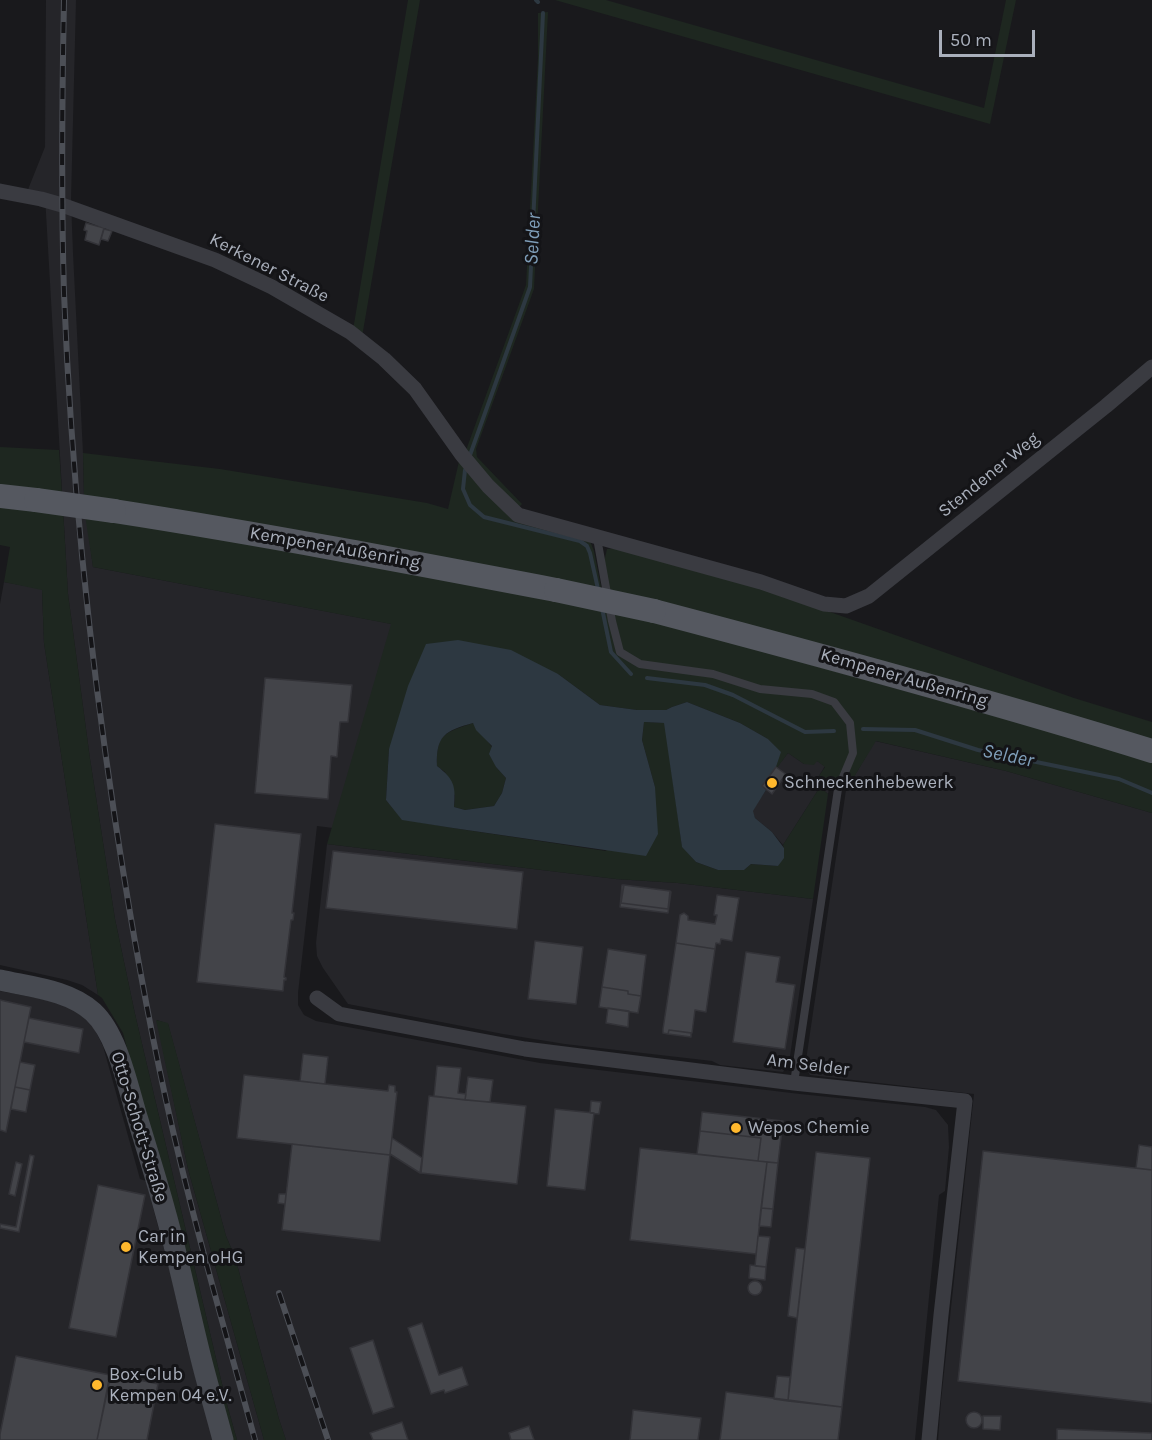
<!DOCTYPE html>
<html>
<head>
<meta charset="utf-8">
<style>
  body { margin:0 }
  #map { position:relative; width:1152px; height:1440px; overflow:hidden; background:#19191c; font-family:Karla,sans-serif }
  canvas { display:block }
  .scale { position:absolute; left:939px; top:30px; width:96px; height:27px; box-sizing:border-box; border:3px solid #aab0bc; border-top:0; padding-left:8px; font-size:18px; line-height:21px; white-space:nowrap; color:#aab0bc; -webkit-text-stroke:4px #141417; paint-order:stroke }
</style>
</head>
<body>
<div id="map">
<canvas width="1152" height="1440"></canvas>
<div class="scale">50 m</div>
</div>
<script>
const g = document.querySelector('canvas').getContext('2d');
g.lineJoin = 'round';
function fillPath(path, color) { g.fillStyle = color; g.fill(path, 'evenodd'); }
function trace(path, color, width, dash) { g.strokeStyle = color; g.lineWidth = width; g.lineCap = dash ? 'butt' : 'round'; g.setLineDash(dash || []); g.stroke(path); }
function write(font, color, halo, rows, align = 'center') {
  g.font = font + ' Karla,sans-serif'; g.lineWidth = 6; g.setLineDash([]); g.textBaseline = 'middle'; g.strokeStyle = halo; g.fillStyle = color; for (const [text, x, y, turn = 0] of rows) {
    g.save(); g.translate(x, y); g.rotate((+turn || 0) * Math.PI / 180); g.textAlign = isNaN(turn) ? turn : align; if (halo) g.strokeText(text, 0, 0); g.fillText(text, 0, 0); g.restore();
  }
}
fillPath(new Path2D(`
  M46,0H76L71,201L73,253L83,453L84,497L93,567L392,624L333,828L317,826L298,993V1005L304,1015L316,1021L540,1063L800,1094L925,1107L936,1110L948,1125L949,1147L945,1191L939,1195L915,1440H286L279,1419L235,1257L226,1236L168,1024L157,1020L188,1169L264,1440H237L226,1401L135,1014L115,919L90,759L68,594L45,196L27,192L45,147Z
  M4,582L42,589L44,643L98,995L82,985L67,980L0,965V604Z
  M875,741L1006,771L1152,813V1440H938L941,1401L974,1094L810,1075L805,1067L846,790Z
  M788,753L804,764L817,761L825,766L819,776L830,783L828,794L820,787L783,845L772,832L755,818L752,811L766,790L762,786Z
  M327,844L616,879L678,883L813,899L789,1063L783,1072L720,1065L712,1061L565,1044L503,1034L348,1004L323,968L317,956L316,943Z
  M0,991L57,1002L78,1011L94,1028L103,1046L140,1179L146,1181L171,1275L185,1339L213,1440H0Z`), '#252529');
fillPath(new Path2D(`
  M408,0H420L362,337L353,330Z
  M555,0H606L984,108L1006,0H1016L990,124Z
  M548,12L534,289L476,449L477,457L522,504L519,507L465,453L526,285L538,58V13Z
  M0,447L59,450L62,493L0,487Z
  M83,453L220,469L427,503L448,509L460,457L505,508L590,541L594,551L602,592L84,497Z
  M0,502L63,509L68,594L90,759L115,919L135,1014L226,1401L237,1440H232L123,1033L102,998L98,995L44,643L42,590L4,582L10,547L0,545Z
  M85,515L370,563L651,620L1152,760V813L1006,771L876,741L846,790L831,780L830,783L819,776L825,767L817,761L814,765L804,764L788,753L777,768L776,767L780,752L768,739L740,723L687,702L672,707L666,710H637L600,705L558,674L389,749L386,800L402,819L453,828L606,851L655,787L642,740L644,722L665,723L682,846L696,862L718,870H744L751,864L778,866L784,848L783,845L820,787L828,794L813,899L678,883L616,879L327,844L391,624L93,567Z
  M621,547L759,587L1074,698L1152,722V745L610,593L604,562L607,549Z
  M473,723L492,747L496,767L506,778L502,793L494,806L465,810L454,807L455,796L445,772L437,766C436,733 445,733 473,723Z
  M156,1020L168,1023L226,1236L235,1257L279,1419L286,1440H264L188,1169Z`), '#1e2720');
fillPath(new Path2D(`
  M458,640L511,650L558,674L600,705L637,710H666L672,707L687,702L740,723L768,739L781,752L776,767L762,786L766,790L753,811L755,818L772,832L784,848V858L778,866L751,864L744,870H718L696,862L682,847L664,723L644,722L642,740L655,787L658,834L646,856L453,828L402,820L386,800L389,749L408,686L426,644ZM473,723L476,730L492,746L489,754L496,767L506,778L502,793L494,806L465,810L454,807C456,786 454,779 437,766C436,735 445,731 473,723Z`), '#2d3841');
trace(new Path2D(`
  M536,0L538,2
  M470,455L530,287L543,13
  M465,470L463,489L470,505L484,517L580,541L587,546L590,553L598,589
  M602,608L611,652L631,674
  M647,678L705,685L733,695L805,732L834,731
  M863,729L915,730L978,750L1119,779L1152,793`), '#2d3841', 4);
const building = new Path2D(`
  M86,223L104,228L99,245L85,240L87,231L84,230Z
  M104,229L112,231L108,241L101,239Z
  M265,678L352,685L348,722H340L337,757L331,756L328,799L255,793Z
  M776,767L787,775L784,779L783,778L772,794L762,786Z
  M215,824L301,834L292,913H294L293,920H291L284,977L286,978V980H284L283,991L197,982Z
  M333,851L523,872L517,929L326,908Z
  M622,885H624L621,903L668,909L670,891L671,892L668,913L620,907Z
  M624,885L670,891L668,909L621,903Z
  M717,895L739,898L732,941L721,939L720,944L716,943L715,949L676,943L680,915L684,913L688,916V920L715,924L717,915H714Z
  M535,941L583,947L576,1004L528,999Z
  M676,943L715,949L706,1012L695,1010L692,1033L669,1030L668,1034L663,1033V1029Z
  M608,949L646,955L641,996L628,994V991L602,987Z
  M746,952L780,957L776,982L795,985L785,1049L733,1042Z
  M602,987L628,991V994L641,996L638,1013L599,1007Z
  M0,1000L31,1007L6,1132L0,1130Z
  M608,1008L629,1011L628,1027L606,1023Z
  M29,1018L83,1029L79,1053L24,1042Z
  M669,1030L691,1033V1037L668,1034Z
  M303,1054L328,1057L325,1084L300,1081Z
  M20,1062L35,1065L30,1090L15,1087Z
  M437,1066L461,1068L458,1093L466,1094L465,1100L434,1096Z
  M244,1075L388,1091L389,1085L395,1086V1092H397L390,1155L237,1138Z
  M468,1077L493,1080L490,1102L465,1100Z
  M15,1087L30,1090L26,1112L11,1109Z
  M429,1096L526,1106L517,1184L421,1173Z
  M591,1101L601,1102L599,1114L590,1113Z
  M555,1109L594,1113L585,1190L547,1186Z
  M702,1112L783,1121L778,1163L758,1161L761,1138L700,1131Z
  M700,1131L761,1138L758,1161L697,1154Z
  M392,1138L422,1158L420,1173L390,1154Z
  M292,1144L390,1155L380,1241L282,1230Z
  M1139,1145L1152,1147V1170L1136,1168Z
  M640,1148L767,1162L756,1254L630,1240Z
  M983,1151L1152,1170V1403L958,1381Z
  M816,1152L870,1158L842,1407L788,1401Z
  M30,1155L34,1156L19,1232L0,1228V1224L16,1227Z
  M16,1162L22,1164L15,1196L9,1194Z
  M767,1162L778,1163L773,1209L761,1208Z
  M98,1185L145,1195L116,1337L69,1328Z
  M279,1194H286L285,1204L278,1203Z
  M761,1208L773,1209L771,1227L759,1226Z
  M758,1236L770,1237L766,1267L755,1266Z
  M796,1248L805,1249L797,1318L788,1316Z
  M750,1265L766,1267L765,1280L749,1278Z
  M748 1288a7 7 0 1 1 14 0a7 7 0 1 1-14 0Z
  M422,1323L439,1375L462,1367L468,1385L445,1393L444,1390L431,1394L408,1328Z
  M373,1340L394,1407L373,1414L350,1348Z
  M16,1356L110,1375L97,1440H0V1434Z
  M111,1374L158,1384L147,1440H97Z
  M777,1376L790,1377L788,1401L774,1399Z
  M726,1392L842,1407L838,1440H720Z
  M633,1410L701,1418L698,1440H630Z
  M966 1420a8 8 0 1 1 16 0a8 8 0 1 1-16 0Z
  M983,1416H1001L1000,1430L983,1429Z
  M402,1422L408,1440H373L370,1433Z
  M529,1426L534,1440H511L509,1433Z
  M1057,1429L1152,1433V1440H1057Z`);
fillPath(building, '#434449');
trace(building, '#333338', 1.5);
trace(new Path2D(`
  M597,538L612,621L620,652L640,664L713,674L760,689L812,694L834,702L850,723L853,753L838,789L794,1083`), '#3a3b41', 8);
trace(new Path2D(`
  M0,191L41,199L62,205L215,260L272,287L350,332L384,359L415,389L462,455L488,486L518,515L761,582L824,604L846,606L869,596L1106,406L1152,367
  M317,998L339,1014L525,1049L794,1083L965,1101L941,1315L929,1440`), '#3a3b41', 15);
trace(new Path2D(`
  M0,980C31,987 69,990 93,1012C118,1035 128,1088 138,1120C147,1150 157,1181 165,1211C180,1264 190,1317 204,1370C210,1393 217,1417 223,1440`), '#474a51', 21);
trace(new Path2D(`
  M0,496L36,500
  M114,511C262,534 409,562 556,590
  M654,611C821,655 987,700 1152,751`), '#555860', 24);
const rail = new Path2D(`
  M64,0C62,98 61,195 64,293C71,472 89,649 116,826C130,917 146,1009 166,1100C191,1214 224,1327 255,1440
  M279,1293L328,1440`);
trace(rail, '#4c4f56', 6);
trace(rail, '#141417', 4, [11]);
trace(new Path2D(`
  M36,500L114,511
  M556,590L654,611`), '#555860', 24);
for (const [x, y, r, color] of [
  [772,783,6,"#ffb82d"],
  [736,1128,6,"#ffb82d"],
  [126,1247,6,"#ffb82d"],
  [97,1385,6,"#ffb82d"]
]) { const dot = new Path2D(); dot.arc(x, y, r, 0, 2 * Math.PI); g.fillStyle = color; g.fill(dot); trace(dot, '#141417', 2); }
write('18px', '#aab0bc', '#141417', [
  ["Kerkener Straße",269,268,27],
  ["Stendener Weg",989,475,-39],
  ["Kempener Außenring",335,548,10],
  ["Kempener Außenring",904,678,16],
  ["Am Selder",808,1065,7],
  ["Otto-Schott-Straße",139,1127,73]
]);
write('18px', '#aab0bc', '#141417', [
  ["Schneckenhebewerk",784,783],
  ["Wepos Chemie",748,1128],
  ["Car in",138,1237],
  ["Kempen oHG",138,1258],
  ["Box-Club",109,1375],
  ["Kempen 04 e.V.",109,1396]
], 'left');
write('italic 20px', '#7f9eb9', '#141417', [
  ["Selder",533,239,-87],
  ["Selder",1008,756,12]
]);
</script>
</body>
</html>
